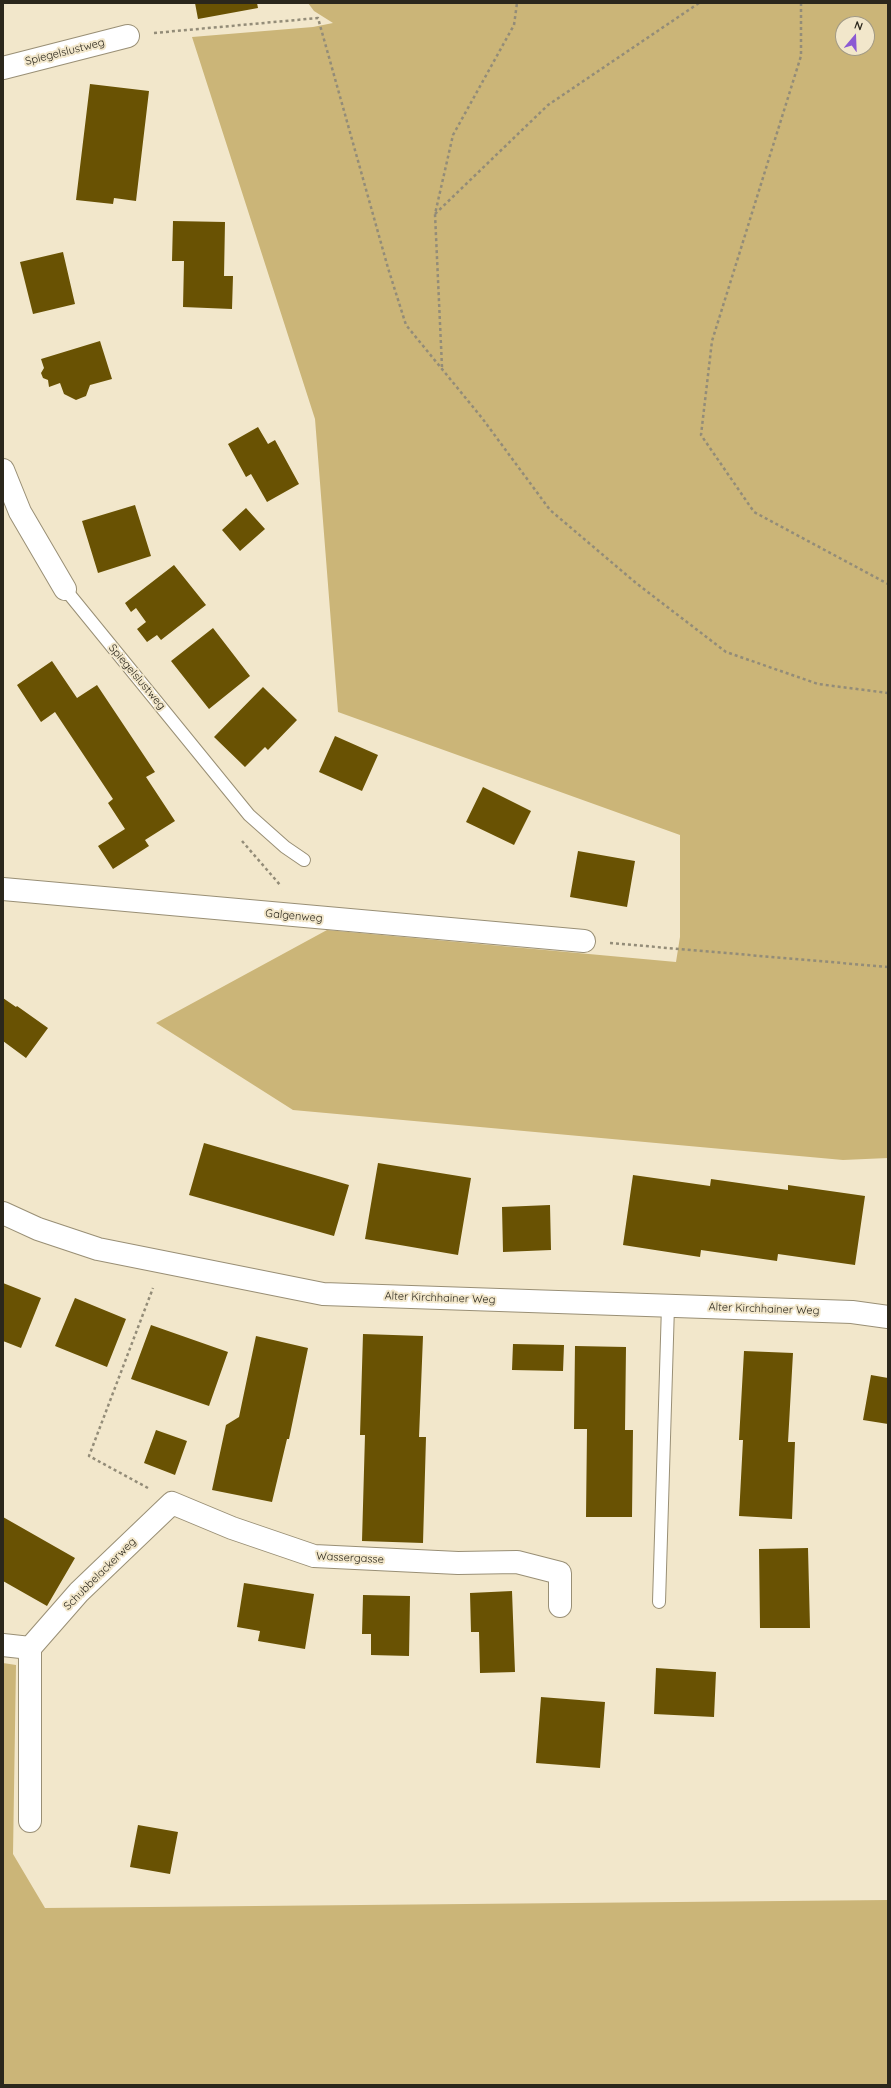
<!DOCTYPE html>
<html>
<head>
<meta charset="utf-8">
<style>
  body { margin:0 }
  #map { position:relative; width:891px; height:2088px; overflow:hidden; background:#f2e7cb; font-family:Quicksand,sans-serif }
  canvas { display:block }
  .frame { position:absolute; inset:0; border:4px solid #2b271c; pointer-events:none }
  .north { position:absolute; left:835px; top:16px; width:40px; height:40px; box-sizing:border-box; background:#f2e7cb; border:1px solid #a29a85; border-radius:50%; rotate:19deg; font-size:11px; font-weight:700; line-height:16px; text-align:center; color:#2b271c }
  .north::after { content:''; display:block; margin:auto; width:14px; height:18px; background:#8c5ad3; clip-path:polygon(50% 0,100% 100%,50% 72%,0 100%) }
</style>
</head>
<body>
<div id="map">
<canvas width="891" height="2088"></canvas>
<div class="frame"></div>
<div class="north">N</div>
</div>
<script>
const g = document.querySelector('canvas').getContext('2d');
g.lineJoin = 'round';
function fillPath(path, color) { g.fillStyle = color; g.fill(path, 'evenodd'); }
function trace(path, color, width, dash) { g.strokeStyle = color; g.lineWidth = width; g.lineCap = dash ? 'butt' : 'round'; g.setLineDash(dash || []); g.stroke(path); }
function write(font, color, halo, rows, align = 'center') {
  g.font = font + ' Quicksand,sans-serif'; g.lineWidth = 4; g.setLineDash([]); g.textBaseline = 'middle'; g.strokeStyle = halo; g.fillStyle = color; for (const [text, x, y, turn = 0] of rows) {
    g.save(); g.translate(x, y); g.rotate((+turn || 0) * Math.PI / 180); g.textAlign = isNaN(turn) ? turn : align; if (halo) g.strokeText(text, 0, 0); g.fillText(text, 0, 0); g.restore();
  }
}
fillPath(new Path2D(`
  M308,3H888V1158L843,1160L293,1110L156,1023L327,930L676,962L680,937V835L338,712L315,419L192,37L313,27L333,23L314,11ZM843,24H867V48H843Z
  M3,1663L16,1665L13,1854L45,1908L888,1900V2085H3Z`), '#cbb578');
fillPath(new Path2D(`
  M195,3H257L258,8L198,19Z
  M90,84L149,91L136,201L114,198L113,204L76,200Z
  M173,221L225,222L224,276H233L232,309L183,307L184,261H172Z
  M63,252L75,304L33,314L20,262Z
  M100,341L112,379L90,385L86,396L76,400L64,394L60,383L49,387L48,380L43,378L41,373L44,368L41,359Z
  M258,427L268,444L275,440L299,484L267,502L251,474L246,477L228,444Z
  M135,505L151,556L98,573L82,521Z
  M246,508L265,529L240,551L222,530Z
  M174,565L206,605L161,640L157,635L147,642L137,629L146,622L136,608L131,612L125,603Z
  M213,628L250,676L209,709L171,661Z
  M52,661L77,698L97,685L155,772L146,777L175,821L145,840L149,846L113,869L98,846L125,829L108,803L113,799L55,712L41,722L17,685Z
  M263,687L297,720L268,750L265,747L245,767L214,737Z
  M335,736L378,755L362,791L319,772Z
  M483,787L531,811L514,845L466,822Z
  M578,851L635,861L627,907L570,897Z
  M3,998L16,1007L17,1006L48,1028L26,1058L3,1041Z
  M204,1143L349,1185L334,1236L189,1195Z
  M378,1163L471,1178L458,1255L365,1239Z
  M633,1175L710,1186L711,1179L788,1190V1185L865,1196L855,1265L778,1254L777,1261L701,1250L700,1257L623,1245Z
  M550,1205L551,1250L503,1252L502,1207Z
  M3,1283L41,1298L21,1348L3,1341Z
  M75,1298L126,1319L107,1367L55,1346Z
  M151,1325L228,1352L209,1406L131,1379Z
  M363,1334L423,1336L419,1437H426L423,1543L362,1541L365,1435H360Z
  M256,1336L308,1348L289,1439H287L272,1502L212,1490L226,1425L239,1417Z
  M513,1344L564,1345L563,1371L512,1370Z
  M575,1346L626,1347L625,1430H633L632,1517H586L587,1429H574Z
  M744,1351L793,1353L788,1442H795L792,1519L739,1516L743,1440H739Z
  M871,1375L888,1378V1424L863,1420Z
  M156,1430L187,1441L175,1475L144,1463Z
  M3,1517L75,1558L47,1606L3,1581Z
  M808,1548L810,1628H760L759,1549Z
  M244,1583L314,1594L305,1649L258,1641L260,1631L237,1627Z
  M512,1591L515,1672L480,1673L479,1632H471L470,1593Z
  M363,1595L410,1596L409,1656L371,1655V1634H362Z
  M656,1668L716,1672L714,1717L654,1714Z
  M541,1697L605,1702L600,1768L536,1763Z
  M138,1825L178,1832L170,1874L130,1867Z`), '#695203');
const lane = new Path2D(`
  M65,589L249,815L285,847L304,860
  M659,1602L668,1306`);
const street = new Path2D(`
  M3,68L128,36
  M3,470L20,512L65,589
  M3,889L584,941
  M3,1213L38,1229L98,1249L323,1294L852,1312L888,1317
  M3,1645L30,1648L79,1592L172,1503L232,1528L314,1556L458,1563L517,1562L560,1573V1606
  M30,1648V1821`);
trace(lane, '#998f75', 14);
trace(street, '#998f75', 24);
trace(new Path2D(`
  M801,3V56L712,341L701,435L754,512L888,584
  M154,33L318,18L388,268L406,325L482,418L550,510L636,583L726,652L818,684L888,693
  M435,214L548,105L699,3
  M442,367L435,214L453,135L514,25L517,3
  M242,841L281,886
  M610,943L888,967
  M148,1488L89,1456L153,1288`), '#938c78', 2.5, [3, 3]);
trace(lane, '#fff', 12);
trace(street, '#fff', 22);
write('11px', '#2b271c', '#f2e7cb', [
  ["Spiegelslustweg",65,52,-14],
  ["Spiegelslustweg",137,677,50],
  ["Galgenweg",294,916,5],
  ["Alter Kirchhainer Weg",440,1298,2],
  ["Alter Kirchhainer Weg",764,1309,2],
  ["Wassergasse",350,1558,3],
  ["Schubbelackerweg",100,1574,-45]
]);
</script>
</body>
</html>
